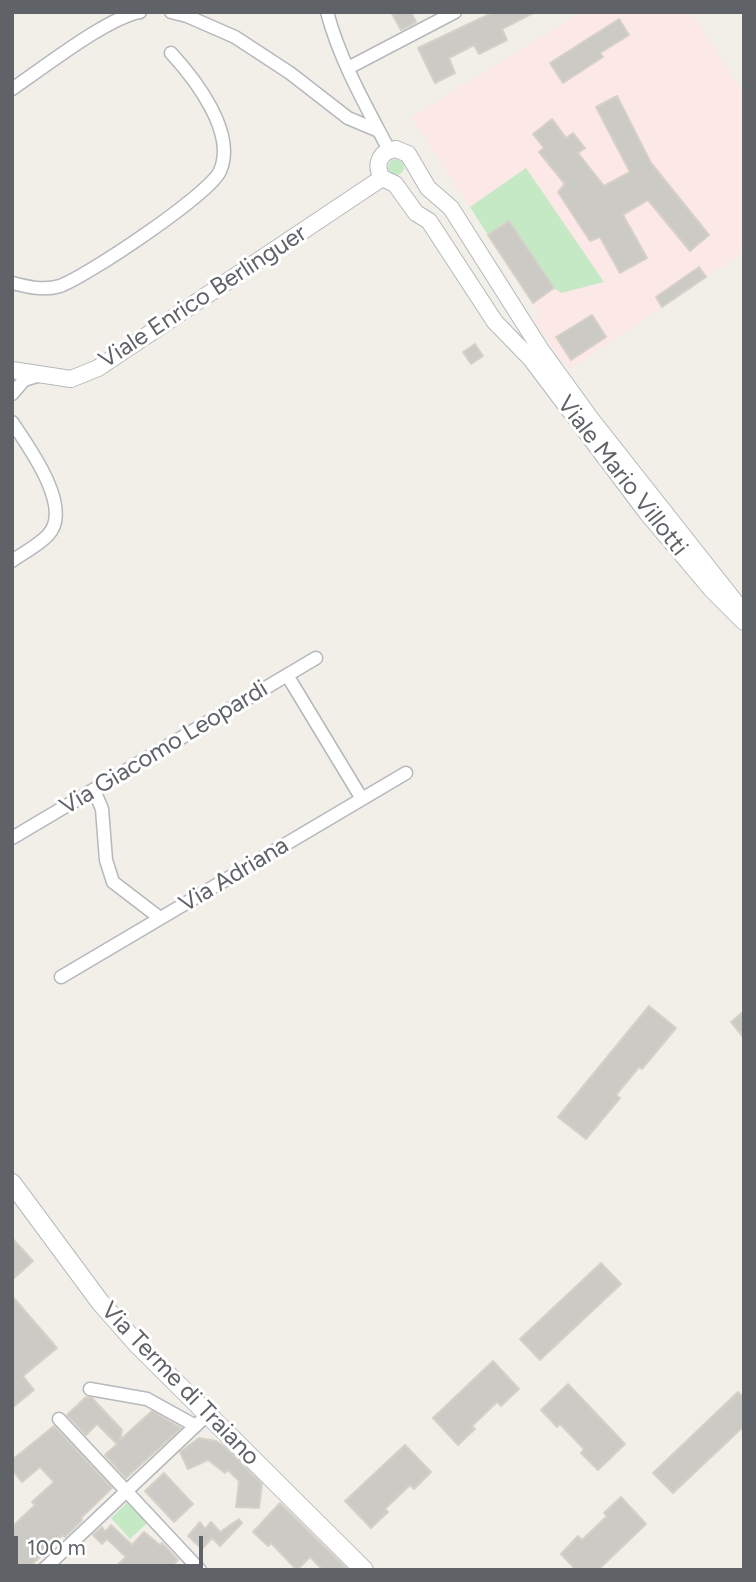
<!DOCTYPE html>
<html>
<head>
<meta charset="utf-8">
<style>
  body { margin:0 }
  #map { position:relative; width:756px; height:1582px; overflow:hidden; background:#f1efe8; font-family:Figtree,sans-serif }
  canvas { display:block }
  .frame { position:absolute; inset:0; border:14px solid #5f6368; pointer-events:none }
  .scale { position:absolute; left:14px; top:1536px; width:189px; height:32px; box-sizing:border-box; border:4px solid #5f6368; border-top:0; padding-left:9px; font-size:21px; line-height:24px; white-space:nowrap; color:#5f6368; -webkit-text-stroke:5px #fff; paint-order:stroke }
</style>
</head>
<body>
<div id="map">
<canvas width="756" height="1582"></canvas>
<div class="frame"></div>
<div class="scale">100 m</div>
</div>
<script>
const g = document.querySelector('canvas').getContext('2d');
g.lineJoin = 'round';
function fillPath(path, color) { g.fillStyle = color; g.fill(path, 'evenodd'); }
function trace(path, color, width, dash) { g.strokeStyle = color; g.lineWidth = width; g.lineCap = dash ? 'butt' : 'round'; g.setLineDash(dash || []); g.stroke(path); }
function write(font, color, halo, rows, align = 'center') {
  g.font = font + ' Figtree,sans-serif'; g.lineWidth = 6; g.setLineDash([]); g.textBaseline = 'middle'; g.strokeStyle = halo; g.fillStyle = color; for (const [text, x, y, turn = 0] of rows) {
    g.save(); g.translate(x, y); g.rotate((+turn || 0) * Math.PI / 180); g.textAlign = isNaN(turn) ? turn : align; if (halo) g.strokeText(text, 0, 0); g.fillText(text, 0, 0); g.restore();
  }
}
fillPath(new Path2D(`
  M582,12H690L744,94V252L569,370L534,321L541,316L411,117Z`), '#fce8e6');
fillPath(new Path2D(`
  M388 167a8 8 0 1 1 16 0a8 8 0 1 1-16 0Z
  M526,168L604,282L561,293L554,288L510,221L488,235L470,207Z
  M128,1502L147,1523L130,1539L111,1518Z`), '#c5e8c5');
const building = new Path2D(`
  M391,12H411L416,22L401,30Z
  M494,12H535L502,29L507,40L479,54L474,45L449,58L455,73L435,83L418,48Z
  M619,19L629,35L600,53L603,57L563,83L550,63Z
  M617,96L651,163L709,235L690,251L648,200L623,215L647,258L620,273L600,237L590,241L558,192L565,184L539,152L544,148L533,134L552,119L566,138L573,133L585,148L578,153L604,186L630,172L596,107Z
  M509,221L554,288L533,303L488,235Z
  M699,267L706,277L662,307L656,297Z
  M592,315L606,337L571,360L556,337Z
  M475,344L483,356L471,364L463,352Z
  M649,1006L676,1028L642,1069L639,1067L616,1095L620,1098L586,1139L558,1117Z
  M744,1011V1038L731,1022Z
  M12,1238L33,1261L12,1280Z
  M601,1263L621,1284L540,1360L520,1339Z
  M12,1296L57,1348L23,1376L34,1390L12,1408Z
  M493,1361L519,1389L501,1406L497,1402L472,1426L475,1429L458,1445L433,1418Z
  M568,1384L625,1444L598,1470L581,1453L584,1449L560,1424L557,1427L541,1410Z
  M738,1392L744,1398V1426L673,1493L653,1473Z
  M86,1397L92,1398L122,1430L120,1440L152,1411L181,1428L126,1478L105,1455L117,1444L97,1424L86,1435L67,1415Z
  M54,1426L112,1488L81,1518L82,1520L65,1537L63,1535L26,1570H12V1527L35,1505L32,1502L54,1482L40,1467L22,1482L12,1470V1460Z
  M199,1438L216,1441L224,1446L262,1484L259,1508L236,1507L239,1481L228,1470L225,1473L208,1460L188,1469L180,1452Z
  M405,1445L431,1472L414,1489L410,1485L385,1509L388,1512L371,1528L345,1501Z
  M164,1473L193,1504L174,1522L145,1491Z
  M621,1497L646,1524L598,1570H576L561,1554L578,1536L582,1540L607,1516L604,1513Z
  M280,1503L348,1570H323L310,1557L297,1570L271,1543L268,1546L253,1532Z
  M239,1519L242,1523L220,1546L212,1538L202,1549L188,1536L200,1522L205,1529L211,1522L220,1532Z
  M111,1525L132,1545L144,1532L160,1545L162,1543L178,1560L168,1570H112L126,1557L107,1539L102,1544L93,1535L102,1527L105,1532Z`);
fillPath(building, '#cccac5');
trace(building, '#d6d1c6', 2);
const minor = new Path2D(`
  M171,12L187,16L235,37L290,73L348,118L379,131
  M327,12C340,61 366,106 389,150
  M348,68L455,12
  M12,89C42,69 108,17 140,12
  M12,283C28,287 44,291 60,286C86,277 210,194 220,171C237,133 195,79 171,53
  M12,394L24,380L40,375
  M12,422C28,446 74,508 48,535C39,545 23,553 12,561
  M287,675L362,799
  M94,790L102,809L106,860L113,882L160,918
  M12,838L316,658
  M61,977L406,773
  M90,1389L147,1399L194,1425
  M59,1419L200,1570
  M43,1570L207,1415`);
const tertiary = new Path2D(`
  M12,370L71,379L98,368L382,178
  M744,613L591,419L541,350L451,208L428,188L408,154L396,149C380,151 374,164 382,178L395,184L416,213L429,221L495,322L531,359L647,513L712,590L744,622`);
const secondary = new Path2D(`
  M12,1183L100,1302L137,1344L364,1570`);
trace(minor, '#b5b8bc', 15);
trace(tertiary, '#b5b8bc', 18);
trace(secondary, '#b6babf', 20);
trace(minor, '#fff', 12);
trace(tertiary, '#fff', 16);
trace(secondary, '#fff', 18);
write('24px', '#5f6368', '#fff', [
  ["Viale Enrico Berlinguer",203,297,-33],
  ["Viale Mario Villotti",622,476,52],
  ["Via Giacomo Leopardi",164,748,-31],
  ["Via Adriana",234,875,-31],
  ["Via Terme di Traiano",180,1384,46]
]);
</script>
</body>
</html>
